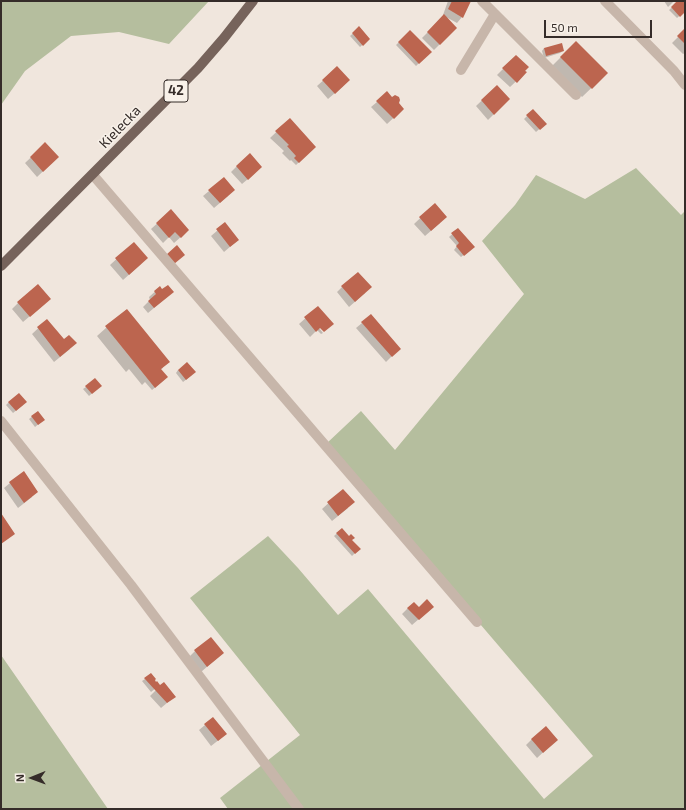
<!DOCTYPE html>
<html>
<head>
<meta charset="utf-8">
<style>
  body { margin:0 }
  #map { position:relative; width:686px; height:810px; overflow:hidden; background:#f0e6dd; font-family:"Exo 2",sans-serif }
  canvas { display:block }
  .frame { position:absolute; inset:0; border:2px solid #352c29; pointer-events:none }
  .north { position:absolute; left:12px; top:758px; width:40px; height:40px; -webkit-text-stroke:3px #f8f1e9; paint-order:stroke; rotate:269deg; font-size:11px; font-weight:700; line-height:16px; text-align:center; color:#352c29 }
  .north::after { content:''; display:block; margin:auto; width:14px; height:18px; background:#352c29; clip-path:polygon(50% 0,100% 100%,50% 72%,0 100%) }
  .scale { position:absolute; left:544px; top:20px; width:108px; height:18px; box-sizing:border-box; border:2px solid #352c29; border-top:0; padding-left:5px; font-size:12px; line-height:14px; white-space:nowrap; color:#352c29; -webkit-text-stroke:3px #f8f1e9; paint-order:stroke }
</style>
</head>
<body>
<div id="map">
<canvas width="686" height="810"></canvas>
<div class="frame"></div>
<div class="north">N</div>
<div class="scale">50 m</div>
</div>
<script>
const g = document.querySelector('canvas').getContext('2d');
g.lineJoin = 'round';
function fillPath(path, color) { g.fillStyle = color; g.fill(path, 'evenodd'); }
function trace(path, color, width, dash) { g.strokeStyle = color; g.lineWidth = width; g.lineCap = dash ? 'butt' : 'round'; g.setLineDash(dash || []); g.stroke(path); }
function write(font, color, halo, rows, align = 'center') {
  g.font = font + ' "Exo 2",sans-serif'; g.lineWidth = 3; g.setLineDash([]); g.textBaseline = 'middle'; g.strokeStyle = halo; g.fillStyle = color; for (const [text, x, y, turn = 0] of rows) {
    g.save(); g.translate(x, y); g.rotate((+turn || 0) * Math.PI / 180); g.textAlign = isNaN(turn) ? turn : align; if (halo) g.strokeText(text, 0, 0); g.fillText(text, 0, 0); g.restore();
  }
}
fillPath(new Path2D(`
  M1,1H209L169,44L119,32L71,36L25,71L1,105Z
  M636,168L681,215L685,211V809H228L220,798L300,735L190,598L268,536L298,568L338,615L368,589L544,799L593,756L326,444L361,411L395,450L524,294L482,241L515,205L536,175L585,199Z
  M1,655L108,809H1Z`), '#b5be9e');
fillPath(new Path2D(`
  M448,1H470L462,17L457,23L446,17L456,28L434,50L422,38L444,16L443,15Z
  M664,1H674L668,7Z
  M679,1H683L685,3V11L677,18L669,10Z
  M359,28L369,39L360,47L350,36Z
  M685,30V53L683,54L672,43Z
  M410,31L430,52L416,66L396,45Z
  M576,42L607,73L582,97L552,66Z
  M544,48L563,51L560,53L544,58L542,51Z
  M516,56L526,72L510,87L497,75Z
  M337,68L343,86L328,99L317,86Z
  M497,86L509,99L488,120L476,106Z
  M392,98L403,109L387,124L371,107L377,102Z
  M533,110L545,124L536,132L524,119Z
  M290,119L315,147L296,165L291,160L290,161L282,153L284,151L270,138Z
  M45,144L58,157L37,177L25,163Z
  M237,166L255,173L242,184L231,172Z
  M209,191L228,196L214,208L203,196Z
  M435,204L440,223L425,236L414,224Z
  M171,211L182,236L174,243L169,237L163,243L151,229Z
  M225,224L238,240L224,252L211,236Z
  M458,229L471,249L461,257L454,250L457,246L449,237Z
  M134,243L141,264L123,280L110,265Z
  M342,287L365,293L349,307L337,292Z
  M159,288L167,297L148,313L143,307L150,300L149,297Z
  M50,299L23,322L12,309L18,303Z
  M318,307L321,327L319,328L323,333L321,334L317,330L310,337L299,324Z
  M126,310L163,368L161,369L164,380L152,390L145,382L142,385L129,369L126,372L97,336Z
  M47,320L70,349L54,362L32,334Z
  M362,323L394,354L386,362L356,328Z
  M178,370L192,375L183,382L176,373Z
  M86,387L98,388L89,396L83,389Z
  M9,402L23,405L13,413L6,405Z
  M38,412L41,422L35,427L29,419Z
  M10,483L32,497L18,508L4,488Z
  M343,490L348,508L332,521L322,509Z
  M342,529L359,549L352,556L334,536Z
  M408,608H419L427,612L412,625L402,614Z
  M195,651L217,658L201,672L189,657Z
  M145,679L156,688L151,692L142,681Z
  M156,690L174,697L161,708L150,696Z
  M205,725L220,739L211,746L199,730Z
  M532,739L551,745L537,758L526,745Z`), '#0003');
fillPath(new Path2D(`
  M452,1H471L463,18L448,9Z
  M677,1H685V12L680,17L671,7Z
  M444,14L457,28L440,45L427,32Z
  M359,26L370,39L363,46L352,33Z
  M685,28V44L677,36Z
  M410,30L432,52L419,64L398,42Z
  M576,41L608,73L592,89L560,57Z
  M562,43L564,51L546,56L544,48Z
  M516,55L529,67L525,71L527,72L517,83L502,68Z
  M337,66L350,80L335,94L322,80Z
  M497,85L510,99L494,115L481,100Z
  M387,91L392,97L395,95L399,97L400,100L399,103L404,109L394,119L376,101Z
  M533,109L547,124L540,130L526,115Z
  M290,118L316,147L299,163L294,158L296,156L287,146L289,145L275,131Z
  M45,142L59,157L43,172L30,157Z
  M250,153L262,167L248,180L236,166Z
  M224,177L235,190L220,203L208,190Z
  M435,203L447,217L431,231L419,217Z
  M171,209L189,230L181,238L175,232L169,238L156,223Z
  M225,222L239,240L230,247L216,229Z
  M458,228L475,247L464,256L456,246L459,243L451,233Z
  M134,242L148,258L129,275L115,258Z
  M177,245L185,255L174,264L166,255Z
  M358,272L372,287L355,302L341,286Z
  M38,284L51,299L30,317L17,302Z
  M168,285L174,292L154,308L148,301L156,294L154,291L160,286L162,289Z
  M318,306L334,324L324,332L320,328L316,332L304,317Z
  M127,309L170,362L161,369L168,377L155,388L105,326Z
  M371,314L401,349L392,357L361,322Z
  M47,319L64,339L69,335L77,343L60,357L37,327Z
  M187,362L196,372L186,380L178,370Z
  M95,378L102,386L92,394L85,386Z
  M19,393L27,402L16,411L8,402Z
  M38,411L45,420L38,425L31,416Z
  M24,471L38,492L24,503L9,482Z
  M343,489L355,502L338,516L327,502Z
  M1,513L15,534L1,544Z
  M342,528L349,536L351,534L355,538L352,540L361,549L355,554L336,533Z
  M427,599L434,607L419,620L407,608L414,602L419,607Z
  M211,637L224,653L207,667L194,650Z
  M151,673L156,679L155,680L156,682L157,681L160,685L164,682L176,697L167,703L144,678Z
  M213,717L227,734L218,741L204,724Z
  M546,726L558,740L543,753L531,739Z`), '#bc654f');
trace(new Path2D(`
  M605,1L674,71L685,85
  M495,14L576,95
  M461,70L495,14L482,1
  M93,175L477,622
  M1,421L131,585L299,809`), '#c7b6aa', 10);
trace(new Path2D(`
  M1,266L198,68L224,38L253,1`), '#76635b', 10);
for (const [x, y, w] of [
  [176,91,24]
]) { const box = new Path2D(); box.roundRect(x - w / 2, y - 11, w, 22, 3); g.fillStyle = '#f8f1e9'; g.fill(box); trace(box, '#352c29', 1); }
write('bold 13px', '#352c29', null, [
  ["42",176,91]
]);
write('14px', '#352c29', '#f8f1e9', [
  ["Kielecka",120,127,-46]
]);
</script>
</body>
</html>
